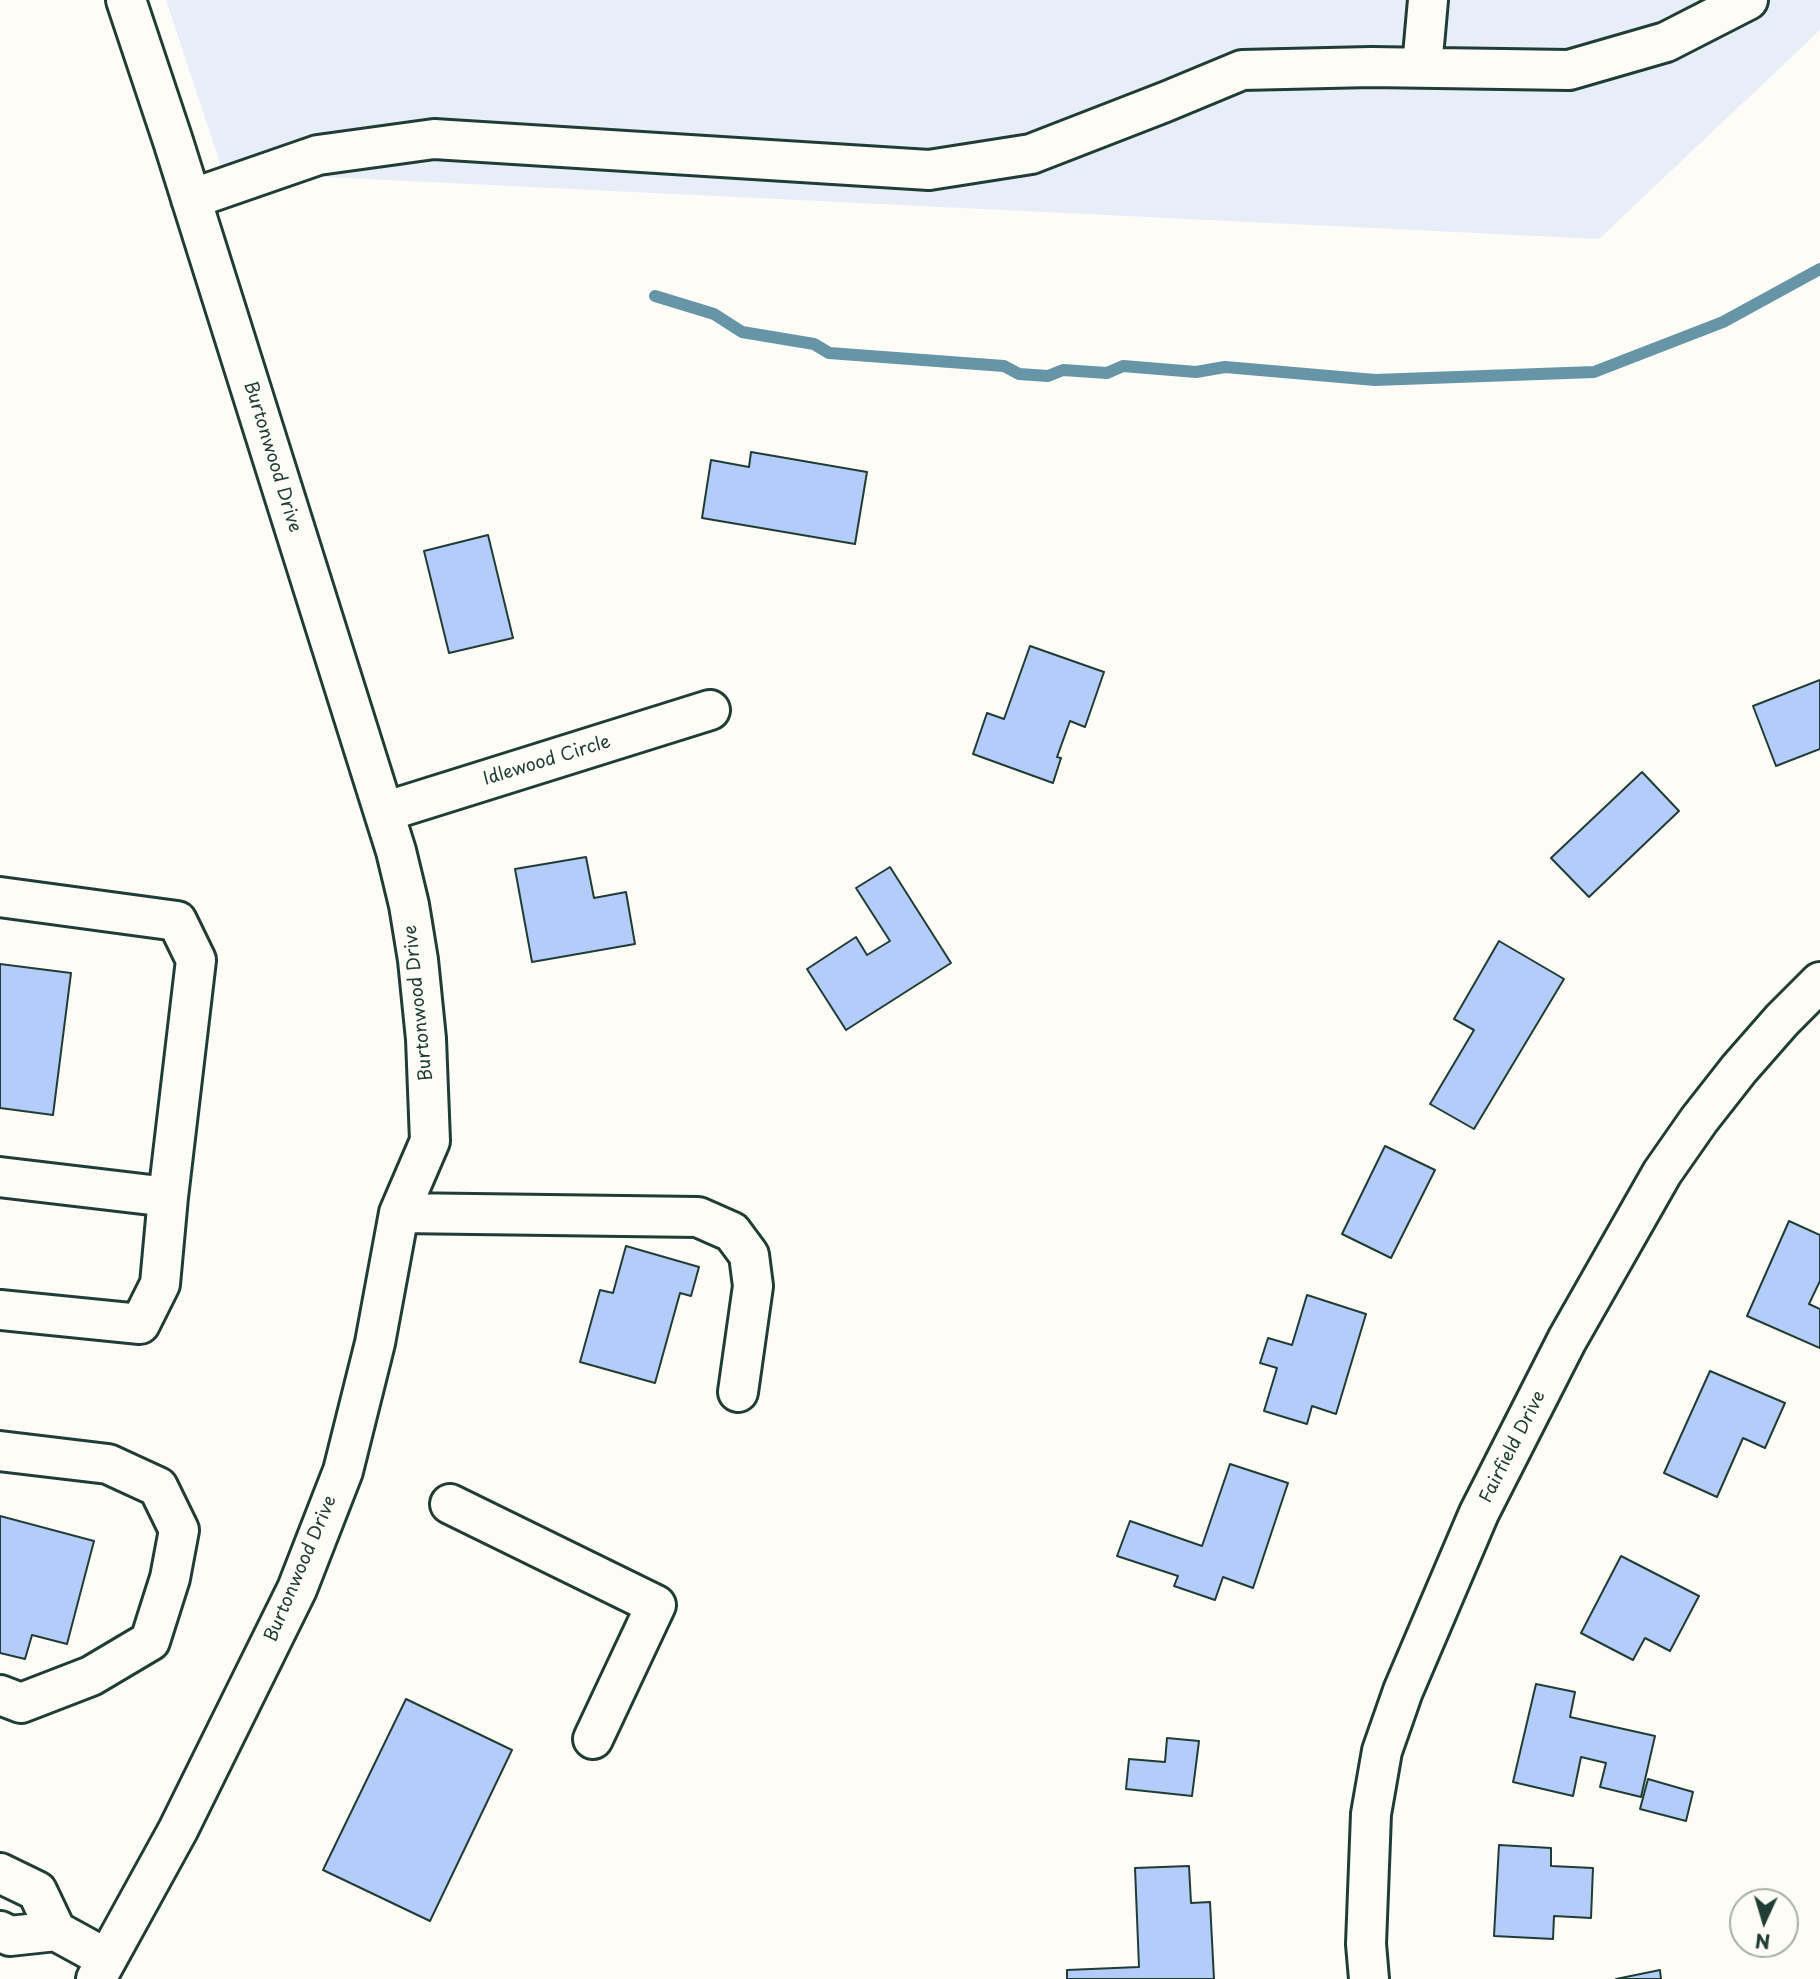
<!DOCTYPE html>
<html>
<head>
<meta charset="utf-8">
<style>
  body { margin:0 }
  #map { position:relative; width:1820px; height:1979px; overflow:hidden; background:#fdfcf7; font-family:"Playpen Sans",sans-serif }
  canvas { display:block }
  .north { position:absolute; left:1729px; top:1888px; width:70px; height:70px; box-sizing:border-box; background:#fdfcf7; border:2px solid #a4b0a9; border-radius:50%; rotate:184deg; font-size:19px; font-weight:700; line-height:28px; text-align:center; color:#1f3d34 }
  .north::after { content:''; display:block; margin:auto; width:24px; height:32px; background:#1f3d34; clip-path:polygon(50% 0,100% 100%,50% 72%,0 100%) }
</style>
</head>
<body>
<div id="map">
<canvas width="1820" height="1979"></canvas>
<div class="north">N</div>
</div>
<script>
const g = document.querySelector('canvas').getContext('2d');
g.lineJoin = 'round';
function fillPath(path, color) { g.fillStyle = color; g.fill(path, 'evenodd'); }
function trace(path, color, width, dash) { g.strokeStyle = color; g.lineWidth = width; g.lineCap = dash ? 'butt' : 'round'; g.setLineDash(dash || []); g.stroke(path); }
function write(font, color, halo, rows, align = 'center') {
  g.font = font + ' "Playpen Sans",sans-serif'; g.lineWidth = 5; g.setLineDash([]); g.textBaseline = 'middle'; g.strokeStyle = halo; g.fillStyle = color; for (const [text, x, y, turn = 0] of rows) {
    g.save(); g.translate(x, y); g.rotate((+turn || 0) * Math.PI / 180); g.textAlign = isNaN(turn) ? turn : align; if (halo) g.strokeText(text, 0, 0); g.fillText(text, 0, 0); g.restore();
  }
}
fillPath(new Path2D(`
  M166,0H1820V30L1599,239L223,172Z`), '#e7eef8');
trace(new Path2D(`
  M655,296L714,314L742,332L814,344L829,353L1004,366L1019,374L1048,376L1063,370L1107,373L1123,366L1196,372L1225,367L1375,380L1594,372L1723,322L1820,269`), '#6595a7', 12);
const building = new Path2D(`
  M751,452L867,472L855,544L702,518L711,460L749,467Z
  M488,535L513,638L449,653L424,551Z
  M1030,646L1104,672L1085,727L1070,721L1057,757L1061,758L1053,783L973,754L987,713L1004,719Z
  M1820,680V749L1776,766L1753,706Z
  M1642,772L1679,811L1589,897L1551,858Z
  M586,857L594,898L626,892L635,944L532,962L515,869Z
  M890,867L951,963L846,1030L807,969L856,937L867,955L890,941L856,888Z
  M1499,941L1564,979L1474,1129L1430,1104L1474,1030L1454,1019Z
  M0,964L71,973L53,1115L0,1108Z
  M1385,1146L1435,1170L1391,1258L1342,1234Z
  M1789,1221L1820,1235V1281L1809,1304L1820,1309V1348L1747,1316Z
  M626,1246L699,1267L691,1296L680,1293L655,1383L580,1362L600,1290L613,1293Z
  M1307,1295L1366,1314L1336,1414L1312,1406L1307,1424L1264,1411L1277,1368L1260,1363L1268,1338L1292,1345Z
  M1710,1371L1785,1403L1765,1448L1743,1438L1717,1497L1664,1473Z
  M1230,1464L1288,1483L1253,1588L1223,1577L1215,1600L1174,1586L1178,1576L1117,1556L1130,1521L1202,1546Z
  M0,1516L94,1541L67,1644L32,1635L25,1659L0,1653Z
  M1621,1556L1699,1596L1670,1651L1645,1638L1633,1660L1581,1633Z
  M1536,1684L1575,1692L1570,1717L1655,1736L1641,1797L1600,1787L1606,1763L1581,1757L1573,1796L1513,1782Z
  M406,1699L512,1750L430,1921L323,1870Z
  M1167,1738L1199,1741L1192,1796L1126,1789L1129,1759L1165,1762Z
  M1648,1779L1693,1792L1686,1821L1640,1809Z
  M1499,1845L1551,1848V1866L1593,1868L1591,1918L1554,1916L1553,1939L1494,1936Z
  M1189,1866L1191,1903L1210,1902L1214,1979H1067V1970L1139,1967L1135,1868Z
  M1660,1970L1661,1979H1616Z`);
fillPath(building, '#b4ccfa');
trace(building, '#1f3d34', 2);
const minor = new Path2D(`
  M1422,67L1428,0
  M191,199L318,155L434,139L929,170L1031,154L1165,102L1242,70L1371,67L1569,70L1666,42L1748,0
  M384,812L710,710
  M0,897L177,921L196,960L168,1197L0,1177
  M399,1213L698,1217L732,1232L749,1255L753,1286L738,1392
  M0,1310L140,1324L160,1284L168,1197
  M0,1451L108,1464L158,1487L179,1530L170,1578L150,1641L91,1676L21,1703L0,1695
  M450,1504L656,1605L593,1739
  M0,1873L37,1891L56,1931
  M0,1931L10,1936L56,1931L107,1959
  M96,1979L178,1830L297,1589L343,1471L375,1343L399,1213L430,1141L426,1039L418,960L409,905L396,851L173,141L126,0
  M1369,1979L1366,1944L1371,1814L1382,1751L1403,1691L1479,1513L1567,1340L1662,1173L1699,1120L1739,1069L1782,1020L1820,982`);
trace(minor, '#1f3d34', 44);
trace(minor, '#fdfcf7', 38);
write('18px', '#1f3d34', '#fdfcf7', [
  ["Burtonwood Drive",272,457,73],
  ["Idlewood Circle",547,761,-17],
  ["Burtonwood Drive",419,1003,-96],
  ["Fairfield Drive",1513,1447,-63],
  ["Burtonwood Drive",301,1569,-67]
]);
</script>
</body>
</html>
